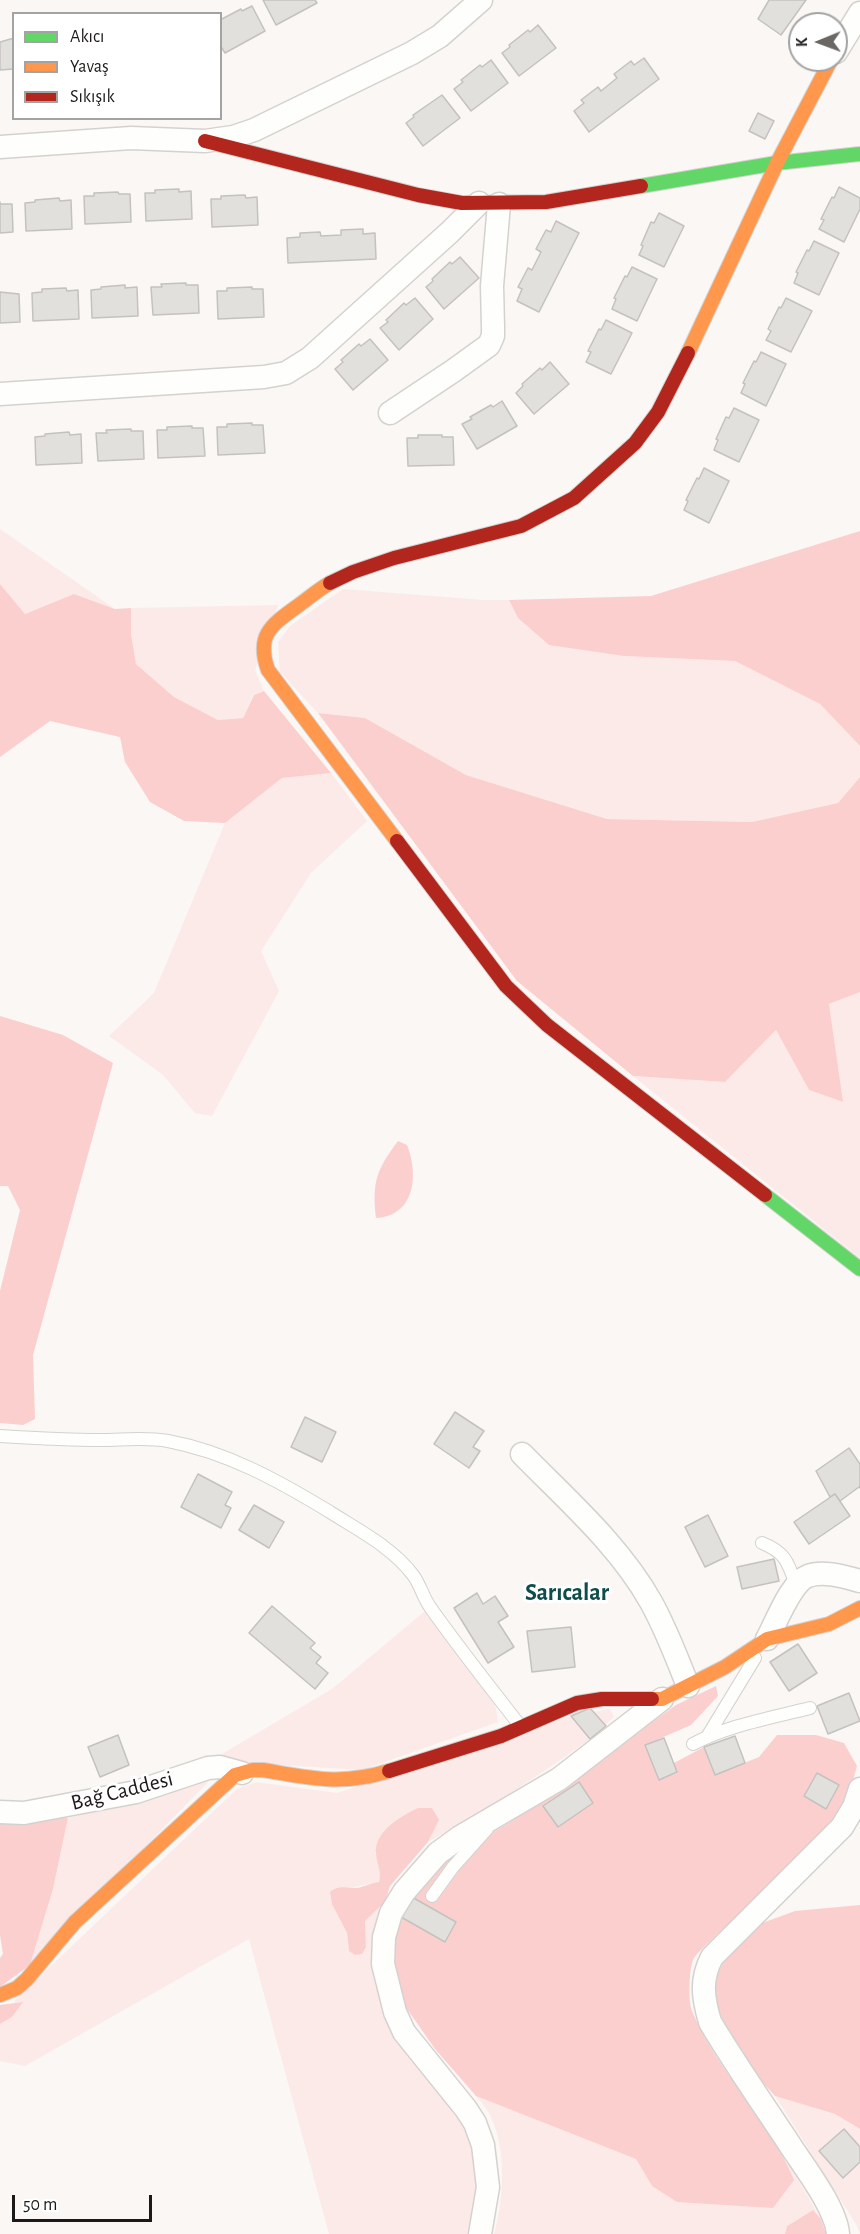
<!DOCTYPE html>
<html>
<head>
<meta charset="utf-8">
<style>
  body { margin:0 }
  #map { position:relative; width:860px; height:2234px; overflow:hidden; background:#faf7f4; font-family:"Alegreya Sans",sans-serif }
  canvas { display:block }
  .legend { position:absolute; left:12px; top:12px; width:210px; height:108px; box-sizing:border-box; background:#fff; border:2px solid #a4a3a3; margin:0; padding:8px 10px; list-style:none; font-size:18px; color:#1c1a18 }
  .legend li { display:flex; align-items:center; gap:12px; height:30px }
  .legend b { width:30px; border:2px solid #a4a3a3 }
  .north { position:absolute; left:788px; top:12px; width:60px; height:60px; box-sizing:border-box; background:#fff; border:2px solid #a4a3a3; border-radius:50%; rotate:269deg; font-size:16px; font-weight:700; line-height:24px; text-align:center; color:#1c1a18 }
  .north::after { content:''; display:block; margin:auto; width:21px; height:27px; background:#6a6765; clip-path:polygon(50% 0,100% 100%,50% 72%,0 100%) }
  .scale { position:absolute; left:12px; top:2195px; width:140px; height:27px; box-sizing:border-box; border:3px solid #1c1a18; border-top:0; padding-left:8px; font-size:18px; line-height:21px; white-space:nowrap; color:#1c1a18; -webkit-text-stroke:4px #fff; paint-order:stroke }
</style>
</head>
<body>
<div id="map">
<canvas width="860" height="2234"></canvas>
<ul class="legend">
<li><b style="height:8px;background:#63d668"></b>Akıcı</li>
<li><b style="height:8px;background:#ff974d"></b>Yavaş</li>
<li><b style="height:8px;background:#b3261e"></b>Sıkışık</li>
</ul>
<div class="north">K</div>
<div class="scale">50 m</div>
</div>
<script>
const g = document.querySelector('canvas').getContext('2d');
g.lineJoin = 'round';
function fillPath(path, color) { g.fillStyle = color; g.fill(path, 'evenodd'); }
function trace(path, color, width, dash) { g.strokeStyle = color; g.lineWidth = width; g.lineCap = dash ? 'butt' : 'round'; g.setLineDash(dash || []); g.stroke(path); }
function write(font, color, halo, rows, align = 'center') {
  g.font = font + ' "Alegreya Sans",sans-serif'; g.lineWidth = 6; g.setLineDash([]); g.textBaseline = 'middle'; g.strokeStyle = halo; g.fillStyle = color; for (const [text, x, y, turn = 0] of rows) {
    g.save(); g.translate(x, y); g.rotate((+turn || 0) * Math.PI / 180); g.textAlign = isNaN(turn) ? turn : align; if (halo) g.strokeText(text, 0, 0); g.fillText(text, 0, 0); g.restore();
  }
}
fillPath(new Path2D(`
  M0,529L115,609L74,594L25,614L0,584Z
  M343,589L484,600H509L518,618L624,656L735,661L820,704L860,746V777L838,803L752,822L607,819L466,775L365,718L318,713L280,672L278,642L290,626Z
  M278,605L255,670L264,691L253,695L243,718L218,720L174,697L136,664L131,634V608Z
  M331,773L367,821L311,873L261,951L279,991L212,1116L195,1113L162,1074L109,1036L154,993L225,823L282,778Z
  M860,992V1258L633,1076L725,1082L776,1030L809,1090L842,1102L829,1004Z
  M425,1611L490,1694L496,1708L498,1722L362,1770L210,1761L332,1689Z
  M610,1709L614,1717L590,1739L559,1761L488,1808L428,1842L439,1820L375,1853L381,1873L379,1882C367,1883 358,1888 345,1887L341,1920L347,1933L349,1951L366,1947L364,1921L385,1902C379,1927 370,1953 374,1979C377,1998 391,2015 402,2031C421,2057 468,2114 474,2143C480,2173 474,2205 467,2234H329L249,1939L25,2066L0,2061V2024L12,2017L15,2000L237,1789L256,1782L337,1793L571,1716Z
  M215,1775L30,1965L53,1889L68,1818L144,1798Z
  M476,2096L636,2159L652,2186L794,2181L785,2158L821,2219L813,2210L788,2225L785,2234H494C504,2197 507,2150 490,2115C487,2109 481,2102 476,2096Z
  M775,2096L835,2114L860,2129V2234L856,2224Z`), '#fceae9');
fillPath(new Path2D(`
  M860,531V746L820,704L735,661L624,656L549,645L518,618L509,600L651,596Z
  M0,584L25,614L74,594L115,609L131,608V634L136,664L174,697L218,720L243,718L254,695L264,691L331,773L282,778L225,823L184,821L150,802L125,762L120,737L50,721L0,757Z
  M318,713L365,718L466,775L607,819L752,822L838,803L860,777V992L829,1004L843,1102L809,1090L776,1030L725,1082L633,1076L517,981Z
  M0,1016L63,1035L113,1063L33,1355L35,1419L23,1425L0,1423V1291L20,1210L8,1186H0Z
  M398,1141L407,1145C419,1175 415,1216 376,1218C372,1183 376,1170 398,1141Z
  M716,1686L718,1696L691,1725L645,1745L659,1780L677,1773L674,1763L704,1747L715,1775L759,1757L777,1735H816L844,1743L857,1766L851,1788L833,1824L708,1943C703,1948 696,1954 693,1960C689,1970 688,2001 692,2011C717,2072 770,2119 794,2180L773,2208L677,2202L652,2186L636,2159L476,2096L435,2049L405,2006L395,1973L390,1944L396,1925L412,1897L439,1864L512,1821L676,1705Z
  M418,1808H432L439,1820L428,1842L390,1886L385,1902L365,1921L366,1947L362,1954L355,1955L349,1951L347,1933L332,1904L330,1892C339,1885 344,1888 355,1888C362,1888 370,1883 379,1882C382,1871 377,1865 376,1854C374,1831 400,1817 418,1808Z
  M0,1818H68L53,1889L30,1965L0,1987V1958L3,1954L0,1935Z
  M860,1905V2129L835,2114L775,2096L754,2073L727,2029L715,2002L716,1977L726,1957L754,1926L795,1911Z
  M23,2002L12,2017L0,2024V2005Z
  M813,2210L821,2219L826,2234H785L787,2226Z`), '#fccfcf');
const building = new Path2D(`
  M263,0H315L317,3L276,25Z
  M769,0H806L781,35L758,19Z
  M252,6L265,31L225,53L220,45V20L241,9L242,11Z
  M538,25L556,48L519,76L502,53L510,47L509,45L528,30L530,32Z
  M14,38V69L0,70V42Z
  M644,58L659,79L589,132L574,111L584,103L581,100L598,87L601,91L617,78L614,74L631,61L634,65Z
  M491,60L508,83L471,111L454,89L463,82L461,80L480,65L482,67Z
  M442,95L460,118L423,146L406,123L414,117L413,115Z
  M758,113L774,121L765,139L749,131Z
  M839,187L860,198V209L844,242L819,229L824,220L821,219L832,197L834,198Z
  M179,189V192L191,191L192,219L146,221L145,193H155V190Z
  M118,192L119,194H130L131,222L85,224L84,196H94V193Z
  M245,195L246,198L257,197L258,225L212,227L211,199H221V196Z
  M59,198L60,201L71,200L72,229L26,231L25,203L35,202V200Z
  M0,202V204H12L13,232L0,233Z
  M659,213L684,226L664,267L639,255L643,246L641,245L651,222L654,223Z
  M556,221L579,233L539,312L517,301L522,289L518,287L528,268L532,270L541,252L536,249L546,230L551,232Z
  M363,229V234L375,233L376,259L288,263L287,238L300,237V233L320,232L321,236L341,235V230Z
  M814,241L839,253L819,295L794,283L798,273L796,272L807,250L809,251Z
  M460,257L479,278L444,309L426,287L433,281L432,279L450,262L452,264Z
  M632,267L657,279L637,321L612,309L616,299L614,298L625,276L627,277Z
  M186,283V285H198L199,313L153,315L151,287H162L161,284Z
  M125,285V288L137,287L138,316L92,318L91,290L101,289V287Z
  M252,287V289H263L264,317L218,319L217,291H227V288Z
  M66,288L67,291L78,290L79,319L33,321L32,293L42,292V289Z
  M0,292L19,294L20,322L0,323Z
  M415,298L433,319L399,350L380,328L388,322L386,320L404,303L406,305Z
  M786,298L812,311L791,352L766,340L771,331L768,329L779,307L781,308Z
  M606,320L632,333L611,374L586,362L591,352L588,351L599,329L601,330Z
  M370,339L388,360L353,390L335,369L343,362L341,360L359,344L361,346Z
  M761,352L786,364L766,406L741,393L745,384L743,383L754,361L756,362Z
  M550,362L569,384L534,414L516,393L523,386L522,384L540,368L542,370Z
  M502,401L517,426L477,449L462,424L472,419L470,417L491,405L493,407Z
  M734,408L759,420L739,462L714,450L718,440L716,439L726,417L729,418Z
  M252,423V425H263L265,453L218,455L217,427H227V424Z
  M192,426V428H203L205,456L158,458L157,430H167V427Z
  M131,429V431H143L144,459L98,461L96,433H107L106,430Z
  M69,432L70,435L81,434L82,463L36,465L35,437L45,436V434Z
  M418,435H442V437H453L454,465L408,466L407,438H418Z
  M704,468L729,481L709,523L684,510L688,501L686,500L697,478L699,479Z
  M455,1412L484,1431L473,1447L480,1451L469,1468L434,1444Z
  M305,1417L336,1432L322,1462L291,1447Z
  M849,1448L860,1464V1488L859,1487L840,1501L835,1494L830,1497L816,1471Z
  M198,1474L232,1492L225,1505L231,1508L221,1528L181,1507Z
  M835,1494L850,1516L809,1544L794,1522Z
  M254,1505L284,1522L269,1548L239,1530Z
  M708,1515L728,1556L705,1567L685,1527Z
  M774,1559L779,1581L742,1589L737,1567Z
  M477,1593L483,1604L495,1596L508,1616L498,1622L514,1647L488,1663L454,1608Z
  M272,1606L315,1643L310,1648L321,1657L316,1663L328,1673L315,1689L249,1633Z
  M571,1627L575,1667L532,1672L527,1631Z
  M798,1644L817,1673L789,1691L770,1662Z
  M849,1693L860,1721L828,1734L817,1706Z
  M590,1708L606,1726L590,1739L571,1716Z
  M118,1735L129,1765L100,1777L88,1747Z
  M735,1736L745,1763L715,1775L704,1747Z
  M664,1738L677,1772L659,1780L645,1745Z
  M817,1773L839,1785L826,1809L804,1796Z
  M579,1782L593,1803L558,1827L543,1806Z
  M412,1897L456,1922L445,1942L401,1917Z
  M844,2129L860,2147V2162L843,2178L819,2151Z`);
fillPath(building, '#e2e0dd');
trace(building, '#c4c2bf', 1.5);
const lane = new Path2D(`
  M0,1436C33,1438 67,1440 100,1440C123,1440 146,1437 168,1441C227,1452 279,1481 330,1512C358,1530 392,1547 413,1575C420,1584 423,1597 430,1607C459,1648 490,1687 521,1727
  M762,1543C785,1552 788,1562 796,1585
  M707,1737L755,1658
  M693,1744C729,1725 771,1718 810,1708
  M432,1896L453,1867L487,1829`);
const street = new Path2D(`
  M836,52L860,13
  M0,147L131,138L205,141L233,137L254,130L412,53L440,36L481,0
  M0,394L264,377L286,373L310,358L450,232L479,203
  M390,413L453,371L489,345L493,336V327L492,286L499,204
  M522,1454C567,1500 619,1545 651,1602C666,1629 677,1658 688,1686
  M767,1639C776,1623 791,1582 808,1576C823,1570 845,1577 860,1581
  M0,1812L24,1813L136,1792L208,1768L220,1767L242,1773
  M480,2234L488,2187L483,2145L475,2123L466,2109L404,2032L395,2012L383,1964L384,1937L391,1913L404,1892L438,1853L460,1837L559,1779L662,1699
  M838,2234C836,2208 805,2168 790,2145C763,2104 735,2064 710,2022C703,1998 700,1980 712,1957L842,1827L854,1807L860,1789`);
const fast = new Path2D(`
  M641,186L777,163L860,154
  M765,1195L860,1269`);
const slow = new Path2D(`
  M688,353L777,163L831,60
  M330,583C319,589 309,598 299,605C273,624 255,634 268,670L397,841
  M652,1699H662L725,1667L767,1639L829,1624L860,1608
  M0,1995L17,1988L27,1979L75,1922L235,1775L253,1770H263C311,1778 341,1786 389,1771`);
const jam = new Path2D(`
  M205,141L418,195L462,203L546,202L641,186
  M330,583L353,572L394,558L521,526L574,498L635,443L658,412L688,353
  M397,841L506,986L547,1025L765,1195
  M389,1771L501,1736L577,1703L602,1699H652`);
trace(lane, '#d4d2cf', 14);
trace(street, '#d4d2cf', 25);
trace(fast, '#d4d2cf', 16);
trace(slow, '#d4d2cf', 16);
trace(jam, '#d4d2cf', 16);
trace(lane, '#fefefd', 12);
trace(street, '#fefefd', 22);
trace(fast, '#63d668', 14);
trace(slow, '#ff974d', 14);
trace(jam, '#b3261e', 14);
write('22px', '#1c1a18', '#fff', [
  ["Bağ Caddesi",122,1791,-14]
]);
write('bold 24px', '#0e4d4a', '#fff', [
  ["Sarıcalar",567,1593]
]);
</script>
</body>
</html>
